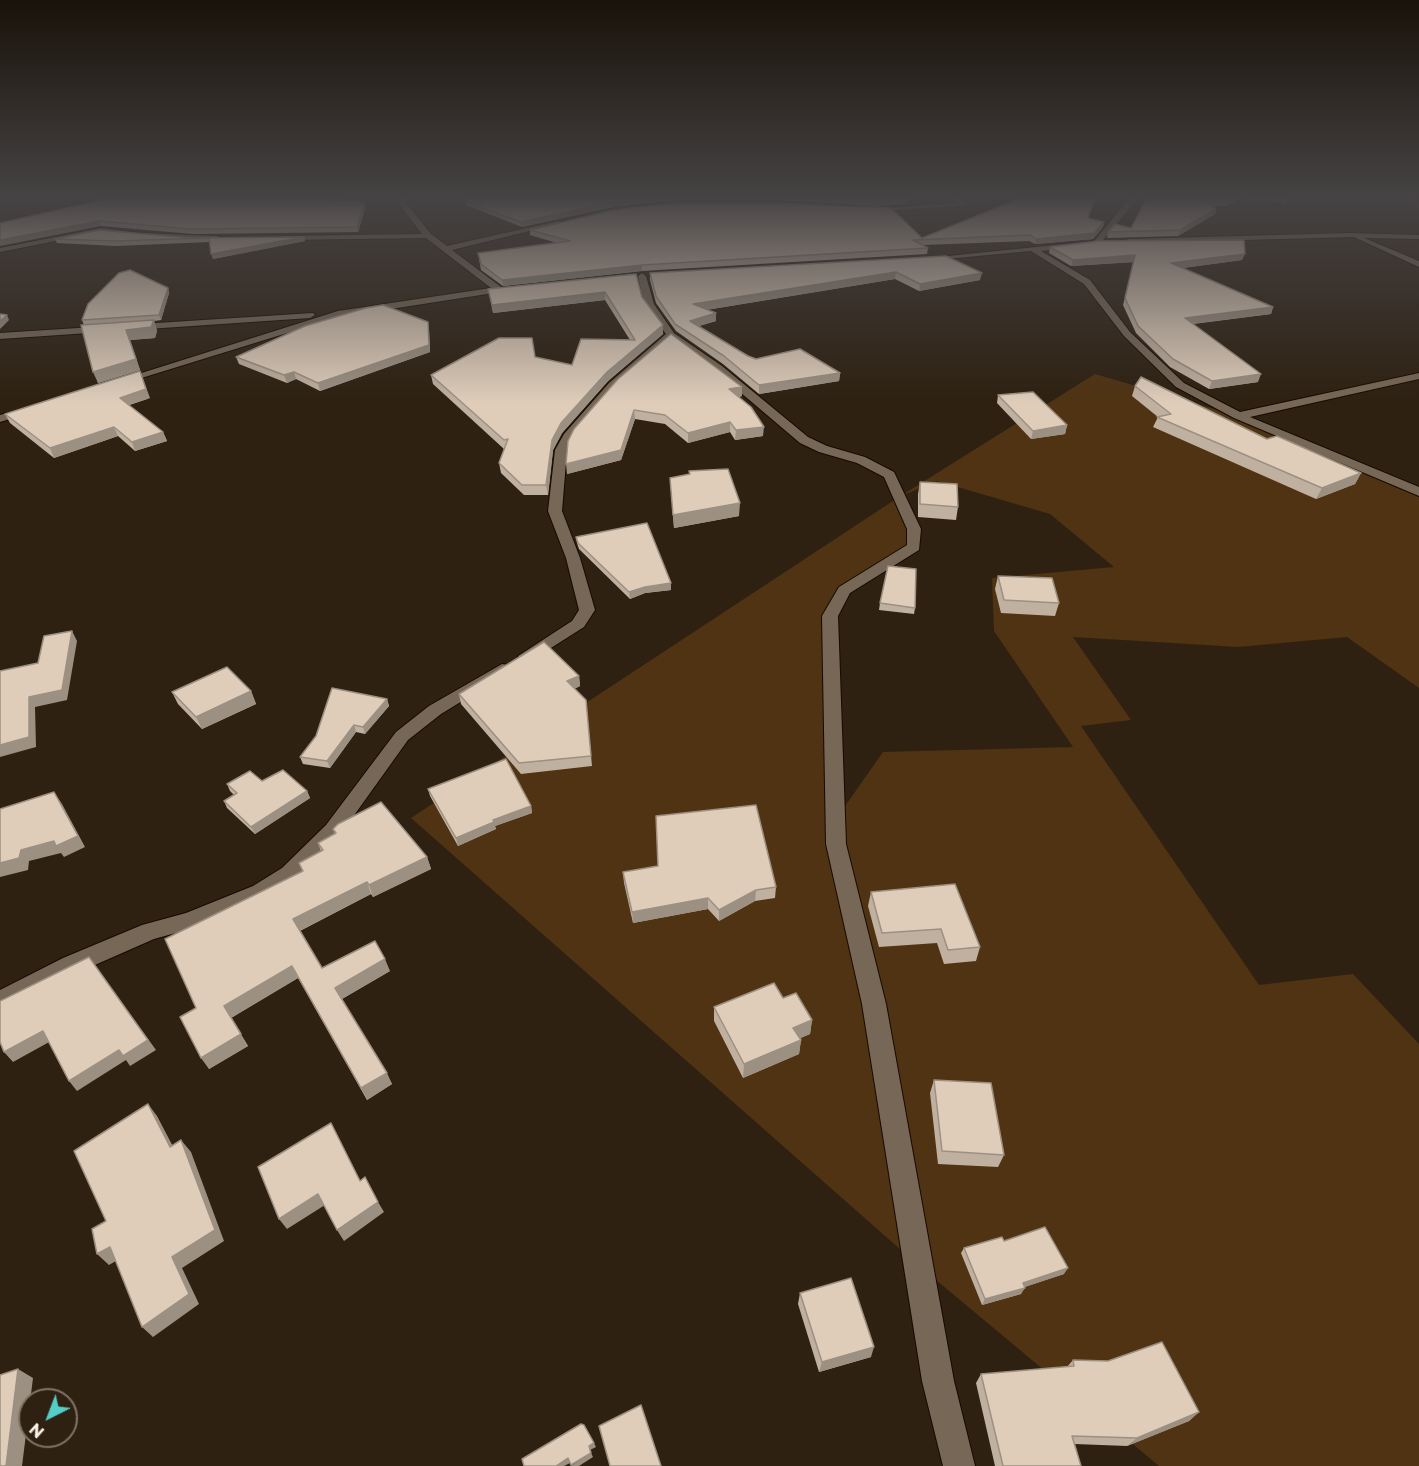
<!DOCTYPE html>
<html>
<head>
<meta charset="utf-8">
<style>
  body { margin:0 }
  #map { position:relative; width:1419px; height:1466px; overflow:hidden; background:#2e2112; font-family:Montserrat,sans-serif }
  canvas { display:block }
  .north { position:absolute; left:18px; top:1388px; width:60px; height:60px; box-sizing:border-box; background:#2e2112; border:2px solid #7f7366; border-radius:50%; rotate:222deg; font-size:16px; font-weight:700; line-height:24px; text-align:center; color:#f8efe5 }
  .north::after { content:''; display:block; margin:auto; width:21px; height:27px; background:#54cdc8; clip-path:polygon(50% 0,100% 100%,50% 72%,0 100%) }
</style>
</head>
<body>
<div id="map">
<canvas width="1419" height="1466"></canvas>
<div class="north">N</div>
</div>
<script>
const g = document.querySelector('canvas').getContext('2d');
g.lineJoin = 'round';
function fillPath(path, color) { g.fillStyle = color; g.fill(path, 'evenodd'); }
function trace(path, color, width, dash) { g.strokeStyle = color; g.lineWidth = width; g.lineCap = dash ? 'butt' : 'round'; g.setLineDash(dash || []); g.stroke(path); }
fillPath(new Path2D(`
  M1095,374L1238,416L1419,492V688L1347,637L1238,647L1073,637L1131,720L1081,726L1259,985L1353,974L1419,1044V1466H1159L918,1265L411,818L899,497ZM937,481L1050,514L1114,567L992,578L994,631L1073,747L883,752L836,819L830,616L844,590L914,547L899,497Z`), '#4f3312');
const street = new Path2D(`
  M402,198H409L406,203L431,234L447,246L558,221L562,223L452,250L501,287L513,286V290L339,317L122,384L113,382L338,311L491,288L426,238L281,240L277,238L281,236L422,234L398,203Z
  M951,198H959L969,205L869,212L865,210L957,203Z
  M1130,198H1138L1099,245L1041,251L1090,280L1130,332L1184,383L1240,412L1419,373V379L1250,417L1419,487V496L1234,418L1176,387L1124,336L1084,284L1031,251L924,261L920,259L1094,241Z
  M675,202H743L747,204L675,206L612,214L608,212Z
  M101,228L139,233L218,236L222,238L218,240L139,237L101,232L0,252V248Z
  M1351,233L1419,235V239L1364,238L1419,261V267L1354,237L1128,243L1124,241L1128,239Z
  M642,273L646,276L654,304L674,333L722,366L808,437L827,446L865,457L894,472L921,529L919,550L850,593L838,616L846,844L886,1004L954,1381L975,1466H943L922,1381L862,1004L826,844L822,616L839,587L907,545V529L884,477L857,463L819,452L800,443L714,370L671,340L617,387L573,438L567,450L562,511L580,558L595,610L584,627L532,660H520L518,656L572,621L579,610L566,558L548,511L555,450L564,434L609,383L666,334L644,304L638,276Z
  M313,313L315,315L310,318L0,339V333Z
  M29,407L33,408V412L0,422V415Z
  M502,664L508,665L510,669L508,673L441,714L408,740L340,835L296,880L269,898L197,927L154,939L79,972L0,1012V990L63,958L142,925L186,913L253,886L282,868L326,825L396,732L429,706Z`);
trace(street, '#160a01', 2);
fillPath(street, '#776756');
fillPath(new Path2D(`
  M471,198H914L903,204L875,206L777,200H675L613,207L522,227L466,205L465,201Z
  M1095,198L1088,218L1104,222L1103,227L1093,239L1035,244L1029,241L923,245L928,248L927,254L642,271L503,286L481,270L478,253L557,243L530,235V230L922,238Z
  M1147,198H1287L1286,203L1241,198L1227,206H1213L1216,209L1215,214L1178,236L1107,238L1108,232L1131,228Z
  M366,206L358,232L193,234L101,226L0,223Z
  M304,237L305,241L213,259L209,242L116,246L57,243L55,239Z
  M1050,247L1242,260L1182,268L1273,307L1271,314L1193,324L1258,382L1209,389L1170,367L1136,333L1123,305L1134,262L1071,266L1049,253Z
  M946,256L980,280L919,291L895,279L706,310L716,321L698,326L748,356L756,359L840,373L839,381L759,394L723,364L676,331L656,303L650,280V273Z
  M636,274L642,297L663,334L608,381L562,433L553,450L548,495H524L501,473L499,463L504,449L433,384L431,375L535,357L572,365L630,340L605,300L493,313L488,289Z
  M168,288L169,293L161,320L154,321L157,331L155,338L130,340L140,370L98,383L84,325L82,320Z
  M429,329L430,352L320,391L296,379L287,383L239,364L236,357Z
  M618,379L742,396L739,397L763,436L735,440L730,432L688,443L665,424L635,419L621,460L567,474Z
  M1135,386L1267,439L1361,473L1355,484L1316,499L1153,427L1158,417L1132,396Z
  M998,395L1067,425L1065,434L1031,439L997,403Z
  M150,398L129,405L163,432L167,441L135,451L118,436L54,458L10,423L5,414Z
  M689,471L739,516L674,528L670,478L689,474Z
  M920,482L958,507L956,520L918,517V494Z
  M576,537L671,590L645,593L630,599L579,549L577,543Z
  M998,576L1059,603L1055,616L1001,613L995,589Z
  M880,603L915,608L914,614L879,610Z
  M579,676L580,686L574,689L586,700L592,766L521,774L461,704L459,694Z
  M251,691L256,704L202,729L178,704L172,692Z
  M387,699L389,706L365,734L356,732L330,768L303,764L300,757Z
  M262,781L307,791L310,798L255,834L227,808L224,801L234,795L230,791L227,784Z
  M428,789L531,806L532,813L495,826L496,829L458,846L430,796Z
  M333,829L427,857L431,869L373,897L371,894L300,931L322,968L390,971L342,999L392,1084L367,1100L298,978L231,1018L248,1046L209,1069L196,1008L302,871L299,863L321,851L318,843L335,834Z
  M623,872L776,887L775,898L755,901L719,921L708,909L633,923L624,883Z
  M871,892L980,947L976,961L944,964L937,943L879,947L868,906Z
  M783,998L812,1020L810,1034L800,1038L801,1040L799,1054L743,1078L714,1021V1007Z
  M934,1080L1004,1155L998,1167L938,1164L930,1093Z
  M1004,1241L1064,1274L1024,1287L1021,1294L982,1305L961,1253L964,1248Z
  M800,1293L871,1357L819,1372L798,1304Z
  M1073,1360L1199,1412L1189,1421L1127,1446L1075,1444L1081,1466H995L976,1383L981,1374L1067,1367Z`), '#c0b0a0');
fillPath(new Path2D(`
  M652,198H675V200L613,207L522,227L521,222L612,202Z
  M907,198H914L903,204L875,206V201Z
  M1235,198H1241L1227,206L1229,201Z
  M365,202L366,206L358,232L357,227Z
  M1216,209L1215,214L1178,236L1180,230Z
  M99,221L101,226L0,246V240Z
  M1104,222L1103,227L1093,239L1035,244L1036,239Z
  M304,237L305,241L213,259L211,254Z
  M1245,254L1242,260L1169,270L1171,263Z
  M1135,255L1134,262L1071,266L1073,260Z
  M642,265V271L503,286L502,280Z
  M896,272L895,279L693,312V304Z
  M982,273L980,280L919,291L920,284Z
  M168,288L169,293L161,320L159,315Z
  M605,292V300L493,313L492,305Z
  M1273,307L1271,314L1183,325L1185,318Z
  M716,313V321L690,329V321Z
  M7,315L9,320L0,329V321Z
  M154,320L157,331L155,338L130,340L140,370L98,383L93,372L126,330Z
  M428,322L430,352L320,391L318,383Z
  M663,325V334L608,381L562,433L553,450L548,495L546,485L552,440L561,423L607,372Z
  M140,371L150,398L124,407L120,398Z
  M294,372L296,379L287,383L284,375Z
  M840,373L839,381L759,394V385Z
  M1261,374L1258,382L1209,389L1212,381Z
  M742,387V396L729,398V389Z
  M634,410L635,419L621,460L567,474L566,464Z
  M730,422V432L688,443V433Z
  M1067,425L1065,434L1031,439L1033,431Z
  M114,427L118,436L54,458L50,448Z
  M764,427L763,436L735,440L736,430Z
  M163,432L167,441L135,451L132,442Z
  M1361,473L1355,484L1316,499L1322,488Z
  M740,503L739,516L674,528L673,515Z
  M671,583V590L645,593L630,599L629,592L645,587Z
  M72,631L77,641L67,700L35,707L36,747L0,757V745L29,697Z
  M579,676L580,686L568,692L567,681Z
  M251,691L256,704L202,729L196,717Z
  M387,699L389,706L365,734L363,727Z
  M354,725L356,732L330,768L327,761Z
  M307,791L310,798L255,834L251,827Z
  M54,792L62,804L85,847L64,857L61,853L29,861L28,870L0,877V863L21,850Z
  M531,806L532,813L495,826L496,829L458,846L456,838L493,820Z
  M427,857L431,869L373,897L369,885Z
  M367,882L371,894L299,931L293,919Z
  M756,890L755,901L719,921V910Z
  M708,898V909L633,923L632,912Z
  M89,957L156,1050L130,1066L126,1060L77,1091L69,1081Z
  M385,959L390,971L340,1000L335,988Z
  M292,966L298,978L231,1018L248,1046L209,1069L201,1058L224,1006Z
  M812,1020L810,1034L792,1042L793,1028Z
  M43,1031L51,1041L13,1062L4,1052Z
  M801,1040L799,1054L743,1078L744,1064Z
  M387,1073L392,1084L367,1100L361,1088Z
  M148,1104L157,1116L179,1158L170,1147Z
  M181,1140L191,1152L224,1241L182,1268L199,1304L153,1337L142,1327L172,1257Z
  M318,1194L325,1205L287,1229L279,1219Z
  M378,1202L384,1212L344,1241L337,1230Z
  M110,1247L121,1258L109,1265L97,1254Z
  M1068,1268L1064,1274L1019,1289L1023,1283Z
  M1025,1288L1021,1294L982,1305L985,1299Z
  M874,1347L871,1357L819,1372L822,1362Z
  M18,1369L33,1378L22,1466H6Z
  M1199,1412L1189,1421L1127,1446L1137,1438Z
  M594,1443L596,1447L590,1450L589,1446Z
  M591,1453L593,1457L579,1466H571Z
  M568,1458L570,1463L564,1466H556Z`), '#9c9082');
const building = new Path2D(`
  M111,198H307L365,202L357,227L191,229L99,221L0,240V223Z
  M471,198H652L612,202L521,222L465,201Z
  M820,198H907L904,200L875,201Z
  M1021,198H1095L1088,218L1104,222L1094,233L1036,239L1030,235L913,240L928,248L642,265L502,280L481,264L478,253L570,241L530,230L613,210L675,203H777L891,208L922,238Z
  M1147,198H1235L1229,201L1206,200L1216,209L1180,230L1108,232L1115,224L1131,228Z
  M99,230L192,238L304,237L211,254L209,238L114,241L55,239Z
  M1244,240L1245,254L1171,263L1273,307L1185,318L1261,374L1212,381L1173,359L1138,326L1125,298L1135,255L1073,260L1050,247L1098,241Z
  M946,256L982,273L920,284L896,272L693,304L716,313L690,321L748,356L756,359L800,349L840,373L759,385L724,356L675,324L656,296L650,273Z
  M130,270L168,288L159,315L82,320L88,304L119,273Z
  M636,274L642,297L663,325L607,372L561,423L552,440L546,485H522L499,463L508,439L504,440L431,375L499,338H532L535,357L572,365L581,339L635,340L605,292L492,305L488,289Z
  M383,305L428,322L429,345L318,383L294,372L284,375L236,357L305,326L366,308Z
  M0,314L7,315L0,321Z
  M154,320L151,327L126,330L136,359L93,372L81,325Z
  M671,334L742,387L729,389L751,407L764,427L736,430L730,422L688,433L665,415L634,410L621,450L566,464L568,441L574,429L618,379Z
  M140,371L146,389L120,398L163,432L132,442L114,427L50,448L5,414Z
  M1141,377L1267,439L1277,436L1361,473L1322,488L1157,417L1171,414L1135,386Z
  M1033,392L1067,425L1033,431L998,395Z
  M728,469L740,503L673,515L670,478L690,474L689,471Z
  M920,482L957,484L958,507L920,504Z
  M647,523L671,583L645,587L629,592L578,543L576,537Z
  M888,566L916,569L915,608L880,603Z
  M998,576L1052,578L1059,603L1004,600Z
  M72,631L62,690L29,697V737L0,745V671L38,663L44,636Z
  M544,642L579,676L567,681L586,700L591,756L519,763L459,694Z
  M227,667L251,691L196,717L172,692Z
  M332,688L387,699L363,727L354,725L327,761L300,757L316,736Z
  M506,759L531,806L493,820L494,822L456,838L428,789Z
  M283,770L307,791L251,827L224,801L237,793L227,784L250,771L262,781Z
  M54,792L78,836L56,846L54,841L21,850L19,858L0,863V809Z
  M381,802L427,857L369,885L367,882L293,919L322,968L375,941L385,959L335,988L387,1073L361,1088L292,966L224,1006L241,1034L201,1058L180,1017L196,1008L165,939L303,871L299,863L323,850L318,843L336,833L333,829L338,824Z
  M756,805L776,887L756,890L719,910L708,898L632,912L623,872L658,866L656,816Z
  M955,884L980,947L948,950L941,929L882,933L871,892Z
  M89,957L148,1040L123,1056L119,1050L69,1081L43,1031L4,1052L0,1042V1001Z
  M774,983L783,998L796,993L812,1020L793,1028L801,1040L744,1064L714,1007Z
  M934,1080L991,1083L1004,1155L942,1151Z
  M148,1104L170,1147L181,1140L215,1230L172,1257L189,1294L142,1327L110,1247L97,1254L92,1229L106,1221L74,1151Z
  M331,1123L360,1181L365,1177L378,1202L337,1230L318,1194L279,1219L258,1167Z
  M1045,1227L1068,1268L1023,1283L1025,1288L985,1299L964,1248L1002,1237L1004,1241Z
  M851,1278L874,1347L822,1362L800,1293Z
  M1162,1342L1199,1412L1137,1438L1072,1436L1081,1466H1003L981,1374L1074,1366L1073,1360L1108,1361Z
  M18,1369L6,1466H0V1375Z
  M641,1405L661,1466H610L599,1426Z
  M581,1424L584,1425L594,1443L589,1446L591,1453L571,1465L568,1458L556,1466H524L522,1459Z`);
fillPath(building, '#dfcdba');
trace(building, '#9c9082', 1.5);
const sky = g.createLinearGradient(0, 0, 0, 403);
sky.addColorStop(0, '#19120a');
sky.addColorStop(0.49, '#464344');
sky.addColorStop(1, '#46434400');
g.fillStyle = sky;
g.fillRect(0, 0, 1419, 403);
</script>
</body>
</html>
